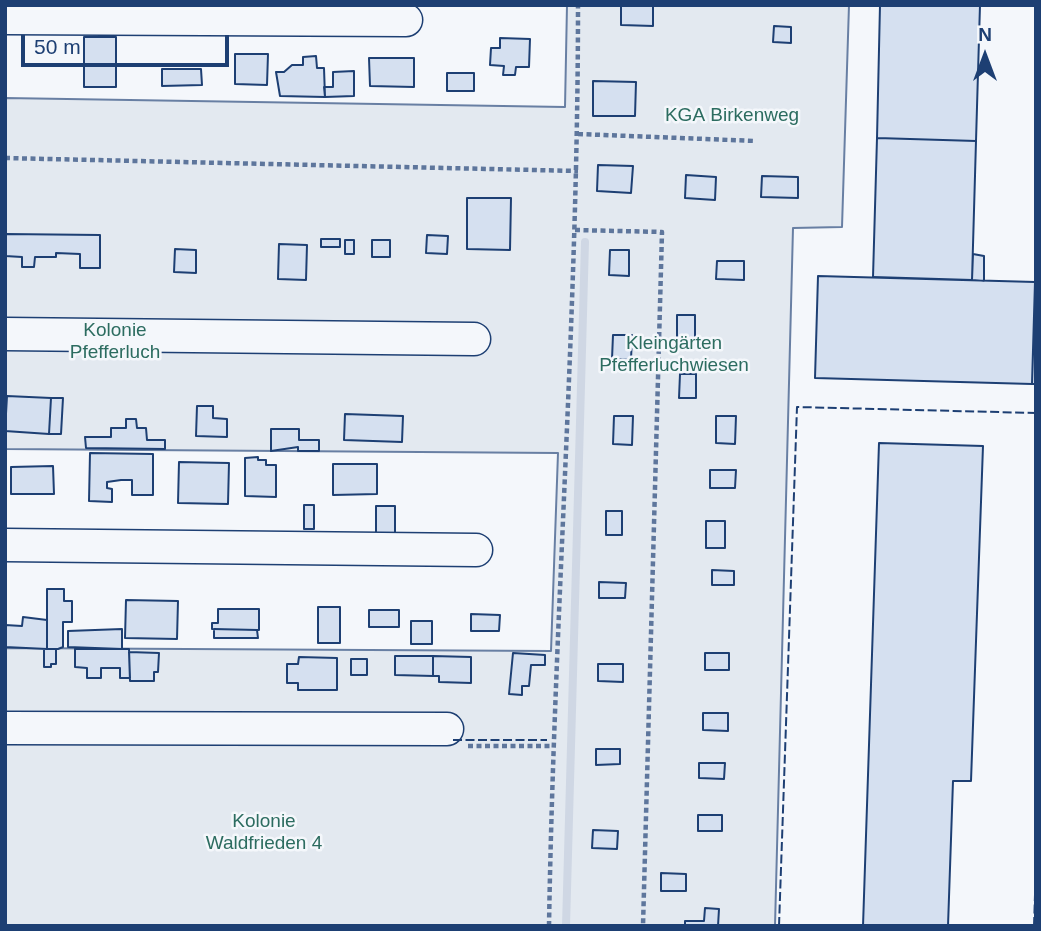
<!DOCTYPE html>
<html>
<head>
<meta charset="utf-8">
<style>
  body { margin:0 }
  #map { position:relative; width:1041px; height:931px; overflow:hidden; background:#f4f7fb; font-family:Helvetica,sans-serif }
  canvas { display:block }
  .frame { position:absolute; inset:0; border:7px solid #1d3f73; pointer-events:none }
  .north { position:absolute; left:950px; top:21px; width:70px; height:70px; -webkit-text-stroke:5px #f4f7fb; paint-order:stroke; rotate:0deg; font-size:19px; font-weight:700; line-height:28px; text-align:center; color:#1d3f73 }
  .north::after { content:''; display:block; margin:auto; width:24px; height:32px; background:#1d3f73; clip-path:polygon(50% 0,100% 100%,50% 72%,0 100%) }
  .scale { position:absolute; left:21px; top:35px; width:208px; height:32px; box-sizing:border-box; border:4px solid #1d3f73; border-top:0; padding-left:9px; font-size:21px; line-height:24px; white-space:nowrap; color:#1d3f73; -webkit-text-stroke:5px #f4f7fb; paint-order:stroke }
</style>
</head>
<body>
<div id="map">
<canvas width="1041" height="931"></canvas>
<div class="frame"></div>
<div class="north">N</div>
<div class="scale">50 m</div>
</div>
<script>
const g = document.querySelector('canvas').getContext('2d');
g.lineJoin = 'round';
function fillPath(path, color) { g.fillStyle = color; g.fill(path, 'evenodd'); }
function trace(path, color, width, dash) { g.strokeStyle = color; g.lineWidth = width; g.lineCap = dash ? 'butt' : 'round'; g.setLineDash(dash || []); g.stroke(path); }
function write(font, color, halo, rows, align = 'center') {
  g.font = font + ' Helvetica,sans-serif'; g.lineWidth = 5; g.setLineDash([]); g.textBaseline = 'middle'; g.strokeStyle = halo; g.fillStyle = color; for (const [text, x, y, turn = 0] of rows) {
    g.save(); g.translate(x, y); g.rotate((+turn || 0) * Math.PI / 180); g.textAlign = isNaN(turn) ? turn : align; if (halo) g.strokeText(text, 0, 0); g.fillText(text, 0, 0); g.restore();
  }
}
const green = new Path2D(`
  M567,5H849L842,227L793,228L775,926H5V648L551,651L558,453L5,449V98L565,107Z`);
fillPath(green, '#e3e9f0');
trace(green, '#687fa3', 2);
trace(new Path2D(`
  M566,926L585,242`), '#cfd7e4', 8);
const building = new Path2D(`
  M621,5H653V26L621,25Z
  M880,5H980L976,141L877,138Z
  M774,26L791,27V43L773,42Z
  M84,37H116V87H84Z
  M500,38L530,39L529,67H516L515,75H503L504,66L490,65L491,48H500Z
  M235,54H268L267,85L235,84Z
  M316,56L317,68H324L325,97L280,96L276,72H284L292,65H303V57Z
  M369,58H414V87L370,86Z
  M162,69H201L202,85L162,86Z
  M354,71V96L325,97L324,87H333V72Z
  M447,73H474V91H447Z
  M593,81L636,82L635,116H593Z
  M877,138L976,141L972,280L873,277Z
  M598,165L633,166L631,193L597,191Z
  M686,175L716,177L715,200L685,198Z
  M762,176L798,177V198L761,197Z
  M467,198H511L510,250L467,249Z
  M5,234L100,235V268H80V254L56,253V257H35L34,267H22V257L5,256Z
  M427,235L448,236L447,254L426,253Z
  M321,239H340V247H321Z
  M345,240H354V254H345Z
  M372,240H390V257H372Z
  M279,244L307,245L306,280L278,279Z
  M175,249L196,250V273L174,272Z
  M610,250H629V276L609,275Z
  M973,254L984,256V281L972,280Z
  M717,261H744V280L716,279Z
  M1036,265V384H1032Z
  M818,276L1035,282L1032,384L815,378Z
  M677,315H695V341H677Z
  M613,335H632L631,360L612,359Z
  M680,374H696V398H679Z
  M7,396L51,398L49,434L5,431Z
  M51,398H63L61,434H49Z
  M197,406H213V418L227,419V437L196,436Z
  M345,414L403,416L402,442L344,440Z
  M614,416H633L632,445L613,444Z
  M716,416H736L735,444L716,443Z
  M126,419H136L137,428H146L147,440H165V449L86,448L85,437H111V428H126Z
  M271,429H299V440H319V451H298V447L271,451Z
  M879,443L983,446L971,781H953L948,926H863Z
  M90,453L153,454V495H132V480H121L107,482V488L112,489V502L89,501Z
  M258,457V460H266V465H276V497L245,496V458Z
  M179,462L229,463L228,504L178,503Z
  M333,464H377V494L333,495Z
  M53,466L54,494H11V467Z
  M710,470H736L735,488H710Z
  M304,505H314V529H304Z
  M376,506H395V539L376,540Z
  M606,511H622V535H606Z
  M706,521H725V548H706Z
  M712,570L734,571V585H712Z
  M599,582L626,583L625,598H599Z
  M47,589H64V601H72V622H63V647L58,649H47Z
  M126,600L178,601L177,639L125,638Z
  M318,607H340V643H318Z
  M218,609H259V630L212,629V623H218Z
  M369,610H399V627H369Z
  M471,614L500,615L499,631H471Z
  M23,617L47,620V649L5,647V625L22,626Z
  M411,621H432V644H411Z
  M122,629V649L68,647V631Z
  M214,629L257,630L258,638H214Z
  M44,649H56V664H51V667H44Z
  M75,649H129L130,678H120V668H101V678H87V668L75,667Z
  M129,652L159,653L158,672H154V681H130Z
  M513,653L545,655V665H531L529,686H522V695L509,694Z
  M705,653H729V670H705Z
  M395,656H433V676L395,675Z
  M433,656L471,657V683L439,682V676H433Z
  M299,657L337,658V690H298V683H287V664H298Z
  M351,659H367V675H351Z
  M598,664H623V682L598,681Z
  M703,713H728V731L703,730Z
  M596,749H620V764L596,765Z
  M699,763H725L724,779L699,778Z
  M698,815H722V831H698Z
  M593,830L618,831L617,849L592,848Z
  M661,873L686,874V891H661Z
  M705,908L719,909L718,926H685V921H704Z`);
fillPath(building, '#d5e0f0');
trace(building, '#1d3f73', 2);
const minor = new Path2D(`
  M5,18L406,20
  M5,334L474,339
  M5,545L476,550
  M5,728L447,729`);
trace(minor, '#1d3f73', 35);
trace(new Path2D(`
  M578,134L756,141
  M5,158L578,171
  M575,230L662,232L643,926
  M468,746H552
  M549,926C554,619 578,312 578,5`), '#5e769c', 4.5, [5, 3.5]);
trace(minor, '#f4f7fb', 32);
trace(new Path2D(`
  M453,740H547
  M779,926L797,407L1036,413
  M1034,926L1036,864`), '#1d3f73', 2, [9, 3.5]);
write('19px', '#2c6c60', '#f4f7fb', [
  ["KGA Birkenweg",732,116],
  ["Kolonie",115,331],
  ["Pfefferluch",115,353],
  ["Kleingärten",674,344],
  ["Pfefferluchwiesen",674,366],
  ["Kolonie",264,822],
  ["Waldfrieden 4",264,844]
]);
</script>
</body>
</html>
